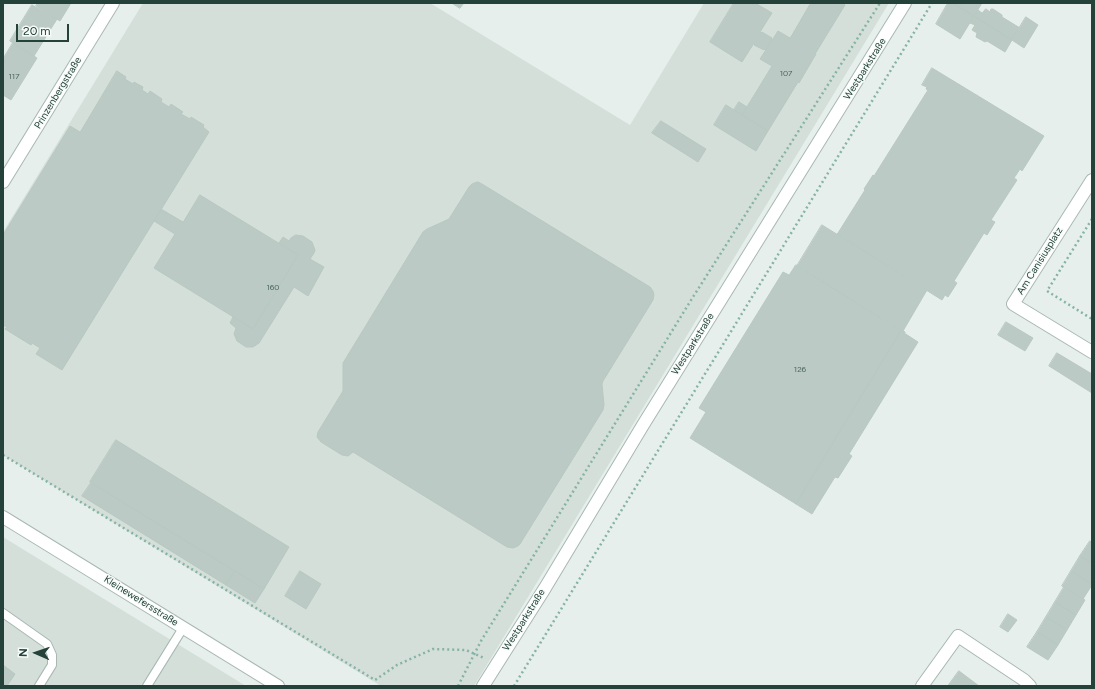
<!DOCTYPE html>
<html>
<head>
<meta charset="utf-8">
<style>
  body { margin:0 }
  #map { position:relative; width:1095px; height:689px; overflow:hidden; background:#e6efeb; font-family:Figtree,sans-serif }
  canvas { display:block }
  .frame { position:absolute; inset:0; border:4px solid #24423a; pointer-events:none }
  .north { position:absolute; left:16px; top:633px; width:40px; height:40px; -webkit-text-stroke:3px #f7fbf9; paint-order:stroke; rotate:272deg; font-size:11px; font-weight:700; line-height:16px; text-align:center; color:#24423a }
  .north::after { content:''; display:block; margin:auto; width:14px; height:18px; background:#24423a; clip-path:polygon(50% 0,100% 100%,50% 72%,0 100%) }
  .scale { position:absolute; left:16px; top:24px; width:53px; height:18px; box-sizing:border-box; border:2px solid #24423a; border-top:0; padding-left:5px; font-size:12px; line-height:14px; white-space:nowrap; color:#24423a; -webkit-text-stroke:3px #f7fbf9; paint-order:stroke }
</style>
</head>
<body>
<div id="map">
<canvas width="1095" height="689"></canvas>
<div class="frame"></div>
<div class="north">N</div>
<div class="scale">20 m</div>
</div>
<script>
const g = document.querySelector('canvas').getContext('2d');
g.lineJoin = 'round';
function fillPath(path, color) { g.fillStyle = color; g.fill(path, 'evenodd'); }
function trace(path, color, width, dash) { g.strokeStyle = color; g.lineWidth = width; g.lineCap = dash ? 'butt' : 'round'; g.setLineDash(dash || []); g.stroke(path); }
function write(font, color, halo, rows, align = 'center') {
  g.font = font + ' Figtree,sans-serif'; g.lineWidth = 3; g.setLineDash([]); g.textBaseline = 'middle'; g.strokeStyle = halo; g.fillStyle = color; for (const [text, x, y, turn = 0] of rows) {
    g.save(); g.translate(x, y); g.rotate((+turn || 0) * Math.PI / 180); g.textAlign = isNaN(turn) ? turn : align; if (halo) g.strokeText(text, 0, 0); g.fillText(text, 0, 0); g.restore();
  }
}
fillPath(new Path2D(`
  M143,3H430L630,125L704,3H889L474,686H381L3,455V232Z
  M3,537L246,686H3Z`), '#d4dfda');
const building = new Path2D(`
  M38,3H71L60,21L36,6Z
  M452,3H464L460,8Z
  M734,3H755L772,13L760,32L761,33L762,32L772,38L771,39H772L766,50L765,49L764,50L754,45L755,44L754,43L742,62L710,42Z
  M811,3H842L845,5L815,54H816L799,83L798,82L768,131L742,115L772,66L760,59L778,31L790,38Z
  M948,3H953L974,16L960,39L936,24Z
  M953,3H982L974,16Z
  M32,5L57,19L34,56L10,41Z
  M986,9L990,12L991,9H993L1002,15V17L1020,28L1012,40L974,16L978,10L982,13Z
  M974,16L1012,40L1005,52L987,41L985,42L976,37L977,33L972,30L975,25L970,23Z
  M1026,17L1038,25L1024,48L1012,40Z
  M13,43L37,58L11,100L3,95V59Z
  M932,68L1044,136L1022,171L1020,169L1014,178L1017,180L991,220L995,222L987,235L984,233L954,281L957,283L948,297L945,295L942,300L837,234L838,233L865,190L864,189L873,175L874,176L928,90L926,89L927,87L922,85Z
  M117,71L126,77L125,79L133,84L134,82L143,87L142,90L148,94L150,91L162,99L161,102L169,107L171,104L183,112L181,114L190,119L191,117L204,125L203,127L209,132L62,370L36,354L40,348L32,343L31,345L5,329L7,327L3,325V235L70,126L80,132Z
  M739,102L747,107L742,115L734,110Z
  M726,105L768,131L756,151L714,125Z
  M661,121L706,149L698,162L652,133Z
  M478,182L482,184L650,287L653,291L654,295L653,300L603,381L602,384L604,405L603,410L520,544L518,546L513,548L507,547L353,452L348,456L342,455L321,442L317,437L318,432L343,391V363L423,232L427,229L449,219L469,187L472,184Z
  M200,195L298,255L253,329L154,268L175,234L154,221L161,209L183,222Z
  M822,225L927,290L903,331L905,332V333L797,266Z
  M296,235L303,236L312,242L315,250L314,253L310,259L324,267L308,296L294,287L259,343L253,347H246L237,341L234,334L236,328L230,323L233,317L253,329L298,255L279,243L283,237L289,241L291,238Z
  M796,265L901,331L796,504L690,438L706,412L699,408L783,272L789,275Z
  M1006,322L1033,338L1025,351L998,335Z
  M901,331L918,342L849,454L852,456L838,478L835,477L812,514L796,504Z
  M1057,353L1092,374V393L1049,366Z
  M116,440L289,547L264,589L90,482Z
  M91,483L235,571L226,585L82,496Z
  M1090,541L1092,543V563L1080,556Z
  M1080,556L1092,563V584L1071,571Z
  M235,571L264,589L255,603L226,585Z
  M300,571L321,584L306,609L285,596Z
  M1071,571L1092,584V585L1083,599L1062,586Z
  M1064,587L1085,600L1076,615L1055,602Z
  M1055,602L1076,615L1067,630L1046,617Z
  M1008,614L1017,620L1008,632L1000,627Z
  M1046,617L1067,630L1058,645L1037,632Z
  M1037,632L1058,645L1048,660L1027,647Z
  M3,665L15,674L7,686H3Z
  M959,671L979,686H948Z`);
fillPath(building, '#bbcac4');
trace(building, '#b8c9c2', 1);
const lane = new Path2D(`
  M3,613L47,644L52,655V665L39,686
  M147,686L183,628`);
const street = new Path2D(`
  M1092,180L1013,304L1092,352
  M3,182L113,3
  M3,517L278,686
  M483,686L545,588L643,425L905,3
  M922,686L958,636L1024,680L1030,686`);
trace(lane, '#a8b8b2', 10);
trace(street, '#a8b8b2', 14);
trace(new Path2D(`
  M1092,219L1047,291L1092,319
  M3,455L375,680L397,665L433,649L466,650L484,658
  M458,686L481,641L693,297L880,3
  M514,686L932,3`), '#86b3a5', 2.5, [2, 3]);
trace(lane, '#fff', 8);
trace(street, '#fff', 12);
write('8px', '#4a645c', null, [
  ["107",786,74],
  ["117",14,77],
  ["160",273,288],
  ["126",800,370]
]);
write('10px', '#24423a', '#f7fbf9', [
  ["Westparkstraße",865,69,-58],
  ["Prinzenbergstraße",58,93,-59],
  ["Am Canisiusplatz",1040,261,-58],
  ["Westparkstraße",693,344,-58],
  ["Kleinewefersstraße",141,601,32],
  ["Westparkstraße",524,620,-58]
]);
</script>
</body>
</html>
